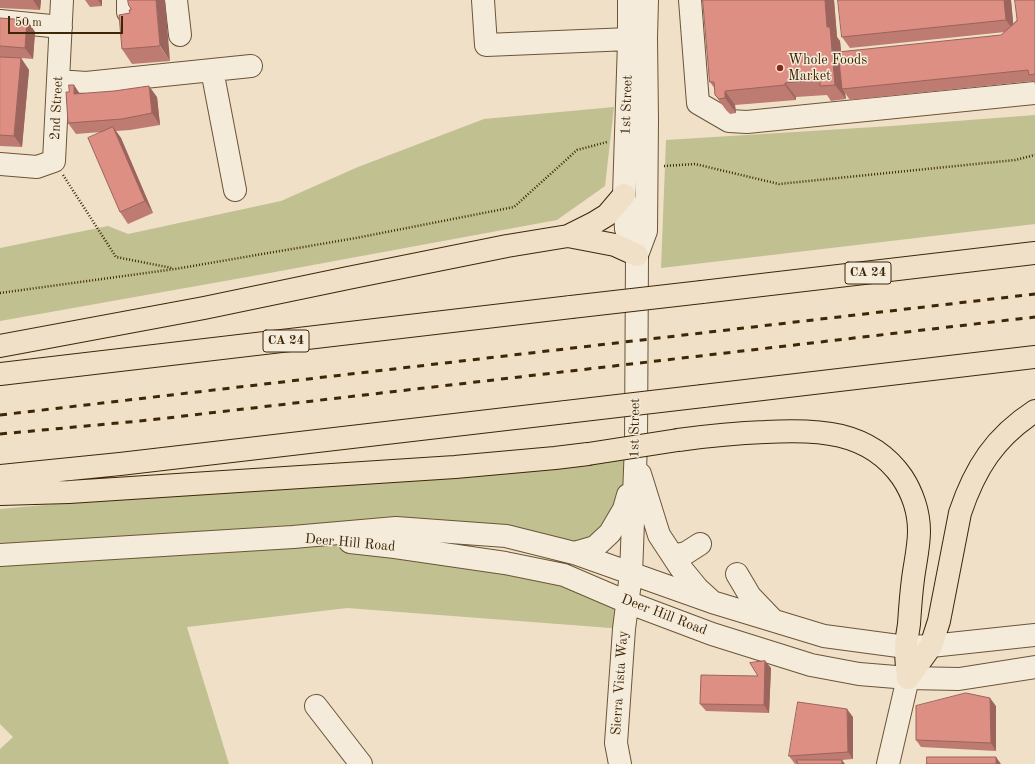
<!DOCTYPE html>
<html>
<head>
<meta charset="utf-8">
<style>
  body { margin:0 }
  #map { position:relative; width:1035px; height:764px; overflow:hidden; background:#efe0c7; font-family:"Old Standard TT",serif }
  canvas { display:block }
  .scale { position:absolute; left:8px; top:16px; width:115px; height:18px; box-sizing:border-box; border:2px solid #3f2706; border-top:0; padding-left:5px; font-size:12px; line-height:14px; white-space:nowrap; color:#3f2706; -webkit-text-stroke:3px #f5ebdb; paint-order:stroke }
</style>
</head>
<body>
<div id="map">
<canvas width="1035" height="764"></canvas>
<div class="scale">50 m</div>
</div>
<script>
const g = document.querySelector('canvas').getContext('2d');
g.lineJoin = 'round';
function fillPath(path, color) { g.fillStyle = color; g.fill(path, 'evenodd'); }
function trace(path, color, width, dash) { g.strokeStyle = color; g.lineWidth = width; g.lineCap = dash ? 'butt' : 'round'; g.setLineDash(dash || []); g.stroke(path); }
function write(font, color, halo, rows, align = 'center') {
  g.font = font + ' "Old Standard TT",serif'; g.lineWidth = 3; g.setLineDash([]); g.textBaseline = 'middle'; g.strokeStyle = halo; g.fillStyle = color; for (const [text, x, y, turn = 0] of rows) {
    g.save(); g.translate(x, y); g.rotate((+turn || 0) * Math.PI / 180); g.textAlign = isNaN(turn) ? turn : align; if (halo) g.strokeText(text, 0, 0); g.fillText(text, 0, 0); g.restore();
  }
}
fillPath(new Path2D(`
  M614,107L605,186L557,220L264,274L0,321V248L108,226L128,234L281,201L358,167L484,119Z
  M1035,115V224L661,268L666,140L891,126Z
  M635,458L634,474L595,547L506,536L296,537L505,563L627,602L624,629L347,608L187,627L229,764H0V749L13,737L0,724V509L67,503L473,477L575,467Z`), '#c0c091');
const minor = new Path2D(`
  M128,0V12
  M176,0L180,35
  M483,0L486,45L629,39
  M629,0V42L624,195L626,229L637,255
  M690,0L698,103L729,121L747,122L1035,93
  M0,21L61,27
  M212,70L235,190
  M58,81L86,83L251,66
  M0,164L37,167L54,161L62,0
  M640,474L659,535L680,567L698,589L709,599
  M350,542L395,547L505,563L564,575L627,602L712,634L811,665L859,674L908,678L959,679L1035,667
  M574,553L595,547L610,533L624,509L628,495
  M0,555L293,537L396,528L506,536L574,553L712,602L824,636L906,647L931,646L1035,635
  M673,556L686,553L700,544
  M737,574L750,596L773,620
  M316,706L361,764
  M620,764L616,743L624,629L631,574L636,444L637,255L646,231L647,120L646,38L647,0
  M888,764L908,678`);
const highway = new Path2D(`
  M568,236L615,245L637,255
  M702,292L1035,253
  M0,346L204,308L348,278L507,246L568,236L594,223L607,215L624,195
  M0,374L571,307
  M703,396L1035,357
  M678,440C707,436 736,433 765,432C816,429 869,430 902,477C912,492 919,512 919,531C919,547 915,563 913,579C911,594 910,609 909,624C908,632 906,640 906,648C906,658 907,668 908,678
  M0,476L120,464L566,412
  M0,494L69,492L455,467L555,458L588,454
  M908,678L931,646L939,621L960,513C975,468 995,437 1035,411`);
trace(minor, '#6b5536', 24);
trace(highway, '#3f2706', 24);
trace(new Path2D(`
  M664,166L695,164L779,184L1015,160L1035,155
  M63,175L116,257L172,268
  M0,293L175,269L356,238L514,207L577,150L607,142`), '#3f2706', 2.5, [1, 2]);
trace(minor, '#f5ebdb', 22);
trace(highway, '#efe0c7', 22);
trace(new Path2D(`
  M0,415L1035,294
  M0,434L150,420L218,412L1035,317`), '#3f2706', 3, [7, 7]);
const highwayBridge = new Path2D(`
  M571,307L702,292
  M566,412L703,396
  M588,454L678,440`);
trace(highwayBridge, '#3f2706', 24, []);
trace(highwayBridge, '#efe0c7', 22);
fillPath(new Path2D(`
  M0,0H41L40,10L0,8Z
  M85,0H102V6L90,7Z
  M128,0L170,61L132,64L122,49L130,13L131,10L129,6Z
  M703,0H834L837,37L840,41L841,52L1001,35L1005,32L850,48L842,37L1011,0L1013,24L1035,0V84L1033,81L850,100L845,93L846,99L831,101L827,95L796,97V100L735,105L736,113L730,114L726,110L715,95V89L710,82Z
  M0,18L27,20L35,32L33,59L21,58L29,70L22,147L0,146Z
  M69,92L157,97L160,125L130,130L116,131L121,138L153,213L128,224L120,212L101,132L76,134L68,123Z
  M765,661L771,668L769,713L706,711L700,704L758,676Z
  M996,706V751L921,747L916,740Z
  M853,717V759L795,764L789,756Z`), '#be7b71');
fillPath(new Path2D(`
  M33,0H41L40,10Z
  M98,0H102V6Z
  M156,0H165L170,61L160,46Z
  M825,0H834L837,37L840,41L845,89H842L845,93L846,99L835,85L827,27Z
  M1004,0H1011L1014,31L1006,20Z
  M27,20L35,32L33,59L25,48Z
  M21,58L29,70L22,147L14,136Z
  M785,83L796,97V100L785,85Z
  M74,85L82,97L74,94Z
  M149,86L157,97L160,125L152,113Z
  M725,91L735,105L736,113L725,98Z
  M113,127L121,138L153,213L145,201Z
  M765,661L771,668L769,713L764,705Z
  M990,698L996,706V751L991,743Z
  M847,709L853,717V759L848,752Z
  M996,757L1001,764H996Z
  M842,760L845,764H842Z`), '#9b645c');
const building = new Path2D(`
  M128,0H156L160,46L122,49L119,15L130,13L129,10H131V8L129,6Z
  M703,0H825L827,27H830L835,85L820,86V79L785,83V85L725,91V98L719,99L715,95L714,82H710Z
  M838,0H1004L1006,20L842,37Z
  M1015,0H1035V74L1029,75L1028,70L842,89L838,52L1001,35L1017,21Z
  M0,18L27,20L25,48L0,46Z
  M0,57L21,58L14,136L0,135Z
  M69,85H74V94L114,91L149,86L152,113L122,119L68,123L66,92H69Z
  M113,127L145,201L120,212L88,138Z
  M765,661L764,705L700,704L701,675L758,676L750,663Z
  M966,693L990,698L991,743L916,740V706Z
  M798,702L847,709L848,752L789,756Z
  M927,757H996V764H927Z
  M797,760H842V764H798Z`);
fillPath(building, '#dd8f83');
trace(building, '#9b645c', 1);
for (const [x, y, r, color] of [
  [780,68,4,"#8f2418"]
]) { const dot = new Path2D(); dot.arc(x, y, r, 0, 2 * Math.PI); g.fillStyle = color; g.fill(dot); trace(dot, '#f5ebdb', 1.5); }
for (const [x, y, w] of [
  [868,273,46],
  [286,341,46]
]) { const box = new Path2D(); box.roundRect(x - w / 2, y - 11, w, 22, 3); g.fillStyle = '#f5ebdb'; g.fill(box); trace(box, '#3f2706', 1); }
write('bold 13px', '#3f2706', null, [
  ["CA 24",868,273],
  ["CA 24",286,341]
]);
write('14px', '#3f2706', '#f5ebdb', [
  ["Whole Foods",788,60],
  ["Market",788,76]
], 'left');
write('14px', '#3f2706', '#f5ebdb', [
  ["1st Street",627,105,-88],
  ["2nd Street",57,108,-87],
  ["1st Street",635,428,-89],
  ["Deer Hill Road",350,543,5],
  ["Deer Hill Road",664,615,21],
  ["Sierra Vista Way",620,683,-86]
]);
</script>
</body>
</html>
